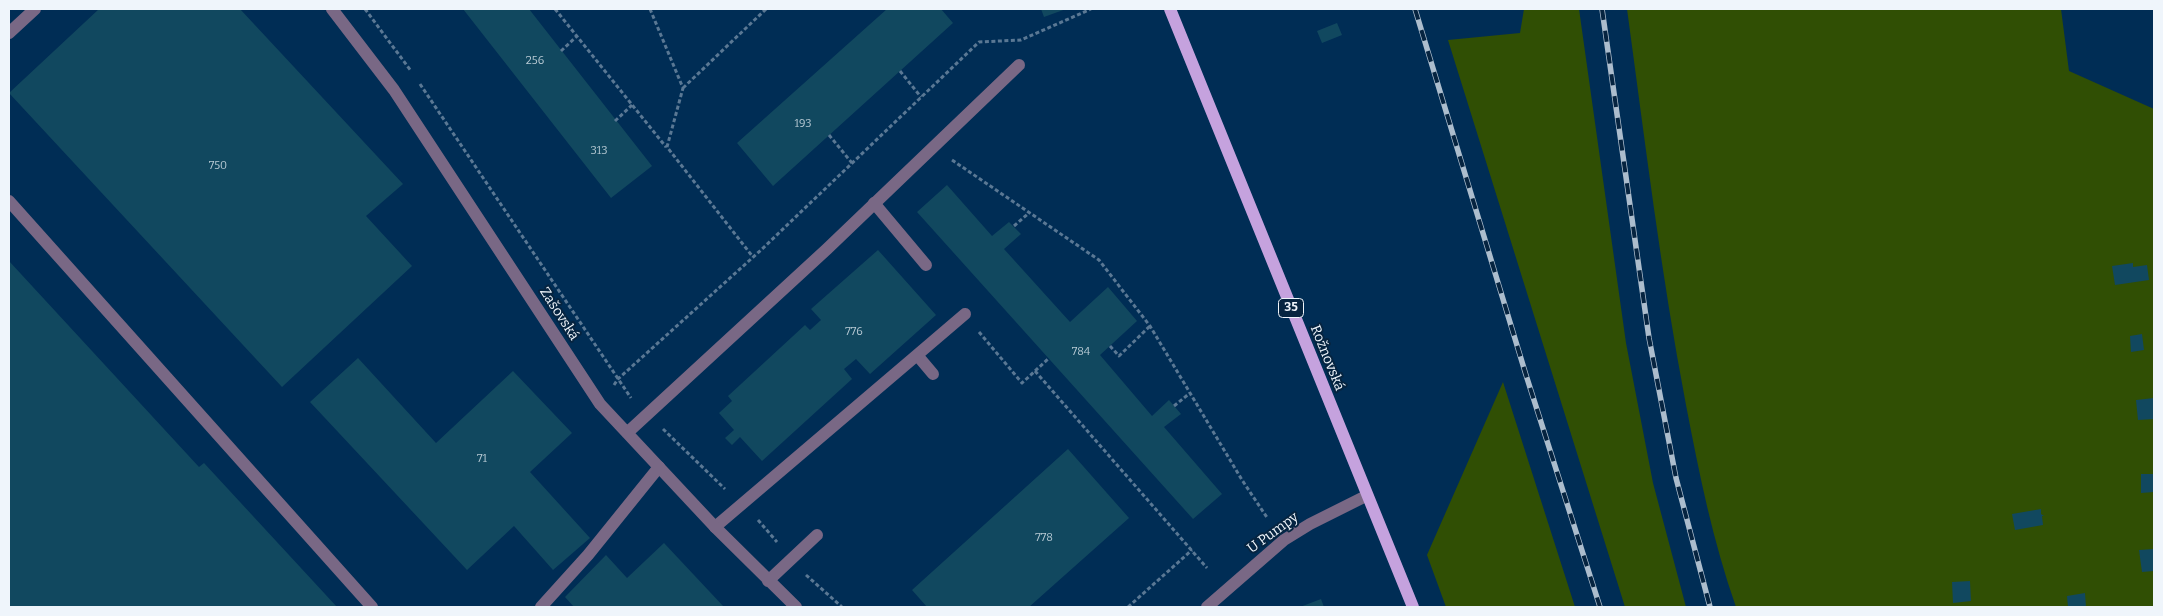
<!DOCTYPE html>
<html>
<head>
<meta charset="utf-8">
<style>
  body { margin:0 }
  #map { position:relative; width:2163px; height:616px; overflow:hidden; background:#002d55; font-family:Bitter,serif }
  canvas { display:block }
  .frame { position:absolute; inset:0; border:10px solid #eff5fb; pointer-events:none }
</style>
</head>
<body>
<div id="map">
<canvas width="2163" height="616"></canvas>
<div class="frame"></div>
</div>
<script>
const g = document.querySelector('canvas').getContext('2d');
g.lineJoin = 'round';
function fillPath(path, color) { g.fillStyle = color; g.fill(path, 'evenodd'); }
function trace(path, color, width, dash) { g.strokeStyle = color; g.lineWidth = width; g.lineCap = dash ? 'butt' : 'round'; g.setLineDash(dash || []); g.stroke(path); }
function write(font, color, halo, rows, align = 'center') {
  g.font = font + ' Bitter,serif'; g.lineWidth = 4; g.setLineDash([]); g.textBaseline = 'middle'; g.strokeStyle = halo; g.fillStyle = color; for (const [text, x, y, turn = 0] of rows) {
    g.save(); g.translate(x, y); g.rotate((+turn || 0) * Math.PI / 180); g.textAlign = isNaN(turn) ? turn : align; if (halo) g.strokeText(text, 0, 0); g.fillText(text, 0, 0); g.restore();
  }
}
fillPath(new Path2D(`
  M1524,9H1579L1626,343L1653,483L1686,607H1625L1448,40L1520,33Z
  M1627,9H2061L2069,71L2154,109V607H1736C1713,542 1699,473 1686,405C1661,274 1645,141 1627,9Z
  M1503,382L1575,607H1446L1427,555Z`), '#304f04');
fillPath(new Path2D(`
  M99,9H240L403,184L366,216L412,266L282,387L9,93Z
  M463,9H529L652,166L611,198Z
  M887,9H941L953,23L773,186L737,143Z
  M1041,9H1066L1044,17Z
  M1337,23L1342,35L1322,43L1317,31Z
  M947,185L992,236L1009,222L1021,234L1004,249L1070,322L1108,287L1137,321L1100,355L1152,416L1169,400L1181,414L1164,427L1222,494L1193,519L917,212Z
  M878,250L936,315L870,374L856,359L844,369L852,379L762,461L740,437L732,445L725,438L734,430L719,413L732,401L728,396L805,325L810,330L821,320L811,309Z
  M9,261L199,467L204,463L337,607H9Z
  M2133,263V267L2147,265L2149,280L2115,285L2112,266Z
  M2142,334L2144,350L2131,352L2130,336Z
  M358,358L436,443L513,371L572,433L530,472L590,538L553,570L514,526L467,570L310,402Z
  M2154,398V419L2138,420L2136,400Z
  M1068,449L1129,518L1029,607H927L912,590Z
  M2141,474H2154V492L2141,493Z
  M2041,509V514L2044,516H2042L2043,525L2015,530L2012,514Z
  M664,543L724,607H574L565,597L606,555L627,578Z
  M2154,549V571L2142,572L2139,550Z
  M1970,581L1971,601L1953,603L1952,582Z
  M2085,593L2086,607H2068L2067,596Z
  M1321,599L1324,607H1300Z`), '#11485f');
trace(new Path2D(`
  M365,9L411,71
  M555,9L666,147
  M650,9L683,88L667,147L753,257
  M561,51L576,37
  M900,71L921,97
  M420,84L631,398
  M683,88L766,9
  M615,121L632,105
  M829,135L852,163
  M952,160L1099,260L1150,326L1242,480L1268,519
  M1014,226L1030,212
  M979,332L1022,383L1048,359
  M1110,346L1119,356L1150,326
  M1035,371L1207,568
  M614,385L618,379L761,250L979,42L1021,40L1091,9
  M1174,406L1190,393
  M663,429L725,489
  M758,520L777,542
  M806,575L842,607
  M1128,607L1192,550`), '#5a7894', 3, [4, 2.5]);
trace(new Path2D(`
  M9,33L35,9
  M9,201L372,607
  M874,203L926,265
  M917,355L965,314
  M715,527L917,355L933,374
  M768,581L817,535
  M541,607L588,555L659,467`), '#796885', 12);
trace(new Path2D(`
  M332,9L394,90L600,404L715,527L796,607
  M627,433L827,249L1019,65
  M1207,607L1284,540L1310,524L1366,496`), '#796885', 12);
trace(new Path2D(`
  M1170,9L1413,607`), '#c5a2de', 12);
const rail = new Path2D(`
  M1415,9L1526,375L1600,607
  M1602,9L1649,338L1676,478L1710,607`);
trace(rail, '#acbdcd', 5.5);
trace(rail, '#062440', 4, [11]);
write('11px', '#b8cad4', null, [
  ["256",535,61],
  ["193",803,124],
  ["313",599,151],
  ["750",218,166],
  ["776",854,332],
  ["784",1081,352],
  ["71",482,459],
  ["778",1044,538]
]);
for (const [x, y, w] of [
  [1291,308,25]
]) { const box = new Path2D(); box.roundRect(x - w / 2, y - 9.5, w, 19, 4); g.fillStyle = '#062440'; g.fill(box); trace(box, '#eff5fb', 1); }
write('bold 12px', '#eff5fb', null, [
  ["35",1291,308]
]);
write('14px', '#eff5fb', '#062440', [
  ["Zašovská",559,314,57],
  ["Rožnovská",1327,358,68],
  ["U Pumpy",1273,533,-36]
]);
</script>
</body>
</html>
